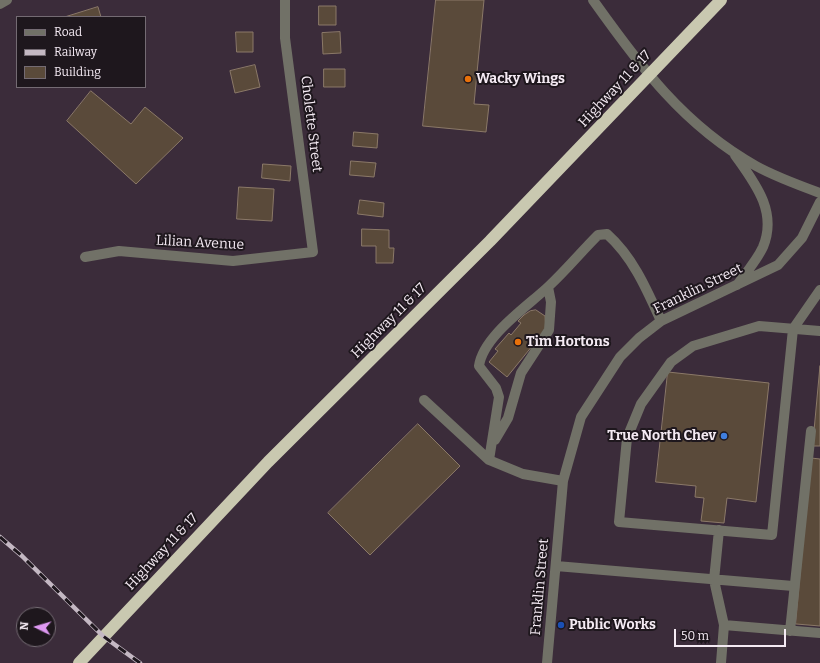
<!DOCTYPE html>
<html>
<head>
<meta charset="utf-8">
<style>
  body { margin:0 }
  #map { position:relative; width:820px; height:663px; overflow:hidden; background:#3b2c3a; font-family:Bitter,serif }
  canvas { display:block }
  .legend { position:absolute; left:16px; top:16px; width:130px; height:72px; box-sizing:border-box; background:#1e171d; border:1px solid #746b73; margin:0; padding:5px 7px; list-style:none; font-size:12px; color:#f4eaf3 }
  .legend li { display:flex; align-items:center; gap:8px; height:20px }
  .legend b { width:20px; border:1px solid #746b73 }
  .north { position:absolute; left:16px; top:607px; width:40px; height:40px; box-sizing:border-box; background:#1e171d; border:1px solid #746b73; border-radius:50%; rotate:275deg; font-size:11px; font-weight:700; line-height:16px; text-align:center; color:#f4eaf3 }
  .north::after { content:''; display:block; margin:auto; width:14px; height:18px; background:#de98f2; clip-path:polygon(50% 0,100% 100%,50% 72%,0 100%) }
  .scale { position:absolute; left:674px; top:629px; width:112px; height:18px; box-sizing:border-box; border:2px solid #f4eaf3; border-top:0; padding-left:5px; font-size:12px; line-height:14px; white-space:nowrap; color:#f4eaf3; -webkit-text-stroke:3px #1e171d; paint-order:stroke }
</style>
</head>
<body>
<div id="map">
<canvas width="820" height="663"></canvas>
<ul class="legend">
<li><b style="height:5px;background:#717167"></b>Road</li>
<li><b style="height:5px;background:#c4b8c3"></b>Railway</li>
<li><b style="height:11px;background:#5a4a3a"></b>Building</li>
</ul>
<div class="north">N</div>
<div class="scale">50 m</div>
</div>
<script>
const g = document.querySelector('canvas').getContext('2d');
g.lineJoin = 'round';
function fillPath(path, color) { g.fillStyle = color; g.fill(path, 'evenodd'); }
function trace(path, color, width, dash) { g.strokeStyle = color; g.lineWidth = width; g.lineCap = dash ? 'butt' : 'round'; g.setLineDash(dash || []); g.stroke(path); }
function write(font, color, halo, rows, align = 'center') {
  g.font = font + ' Bitter,serif'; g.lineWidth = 4; g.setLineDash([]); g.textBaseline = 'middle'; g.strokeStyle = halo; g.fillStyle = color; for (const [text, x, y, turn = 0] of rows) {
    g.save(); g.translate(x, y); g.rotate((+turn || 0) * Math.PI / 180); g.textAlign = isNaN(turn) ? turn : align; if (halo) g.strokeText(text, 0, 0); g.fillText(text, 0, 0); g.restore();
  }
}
const building = new Path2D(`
  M436,0H484L474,104L489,105L486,132L423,126Z
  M319,6H336V25H319Z
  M98,7L101,17H65Z
  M236,32H253V52H237Z
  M340,32L341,53L323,54L322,33Z
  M255,65L260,87L235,93L230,71Z
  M324,69H345V87H324Z
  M91,91L131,124L145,107L183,138L136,184L67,121Z
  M354,132L378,134L377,148L353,146Z
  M351,161L376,163L374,177L350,175Z
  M263,164L291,166L290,181L262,178Z
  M239,187L274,189L272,221L237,219Z
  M360,200L384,203L383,217L358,214Z
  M362,229L389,230V248H394L393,263H376V246H362Z
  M536,310L545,316L546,329L507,377L489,362L498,351L495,349L509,333L511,335L521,323L518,321L524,315L530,311Z
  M820,366V446H813Z
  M668,372L769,383L756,502L727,498L724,523L701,521L704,498L695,497L696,486L656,482Z
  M418,424L460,466L370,555L328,513Z
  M811,458L820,459V626L796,624Z`);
fillPath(building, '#5a4a3a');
trace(building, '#8b7968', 1);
trace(new Path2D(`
  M593,0C640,66 683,125 756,166C776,177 798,185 820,193
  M0,4L7,0
  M735,155C754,182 778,211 763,247C757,260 746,273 737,285
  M85,257L119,251L233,261L313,252L285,38V0
  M820,290L793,329L772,535L619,522L627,438L641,404L671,362L693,346L759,326L820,331
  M424,400L489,460L523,474L563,481
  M495,440L508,418L521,373L549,330L551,302L548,287
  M489,460L499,397L496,388L479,366C483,336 528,306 549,286C566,270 581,252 598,235L607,234C633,257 647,290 661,321
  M719,530L714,580L724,625L721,663
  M556,566L793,586
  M724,625L820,633
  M790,631L811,431
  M547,663L563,481L581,417L620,357L639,338L661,321L778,265L802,238L820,202`), '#717167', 10);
trace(new Path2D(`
  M79,663L268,462L490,241L721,0`), '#c9c8b0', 12);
const rail = new Path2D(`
  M0,537L22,556L103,636L140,663`);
trace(rail, '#c4b8c3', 4.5);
trace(rail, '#1e171d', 3, [9]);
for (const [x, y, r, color] of [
  [468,79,4,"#e8710a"],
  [518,342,4,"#e8710a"],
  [724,436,4,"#3f7fe0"],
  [561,625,4,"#1a4fb4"]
]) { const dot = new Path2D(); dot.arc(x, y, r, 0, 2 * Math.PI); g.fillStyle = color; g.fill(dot); trace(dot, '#1e171d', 1.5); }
write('bold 14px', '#f4eaf3', '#1e171d', [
  ["Wacky Wings",476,79],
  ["Tim Hortons",526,342],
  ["True North Chev",716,436,"right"],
  ["Public Works",569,625]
], 'left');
write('14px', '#f4eaf3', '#1e171d', [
  ["Highway 11 & 17",615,89,-47],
  ["Cholette Street",311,124,83],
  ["Lilian Avenue",200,243,3],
  ["Franklin Street",698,289,-26],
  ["Highway 11 & 17",389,321,-45],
  ["Highway 11 & 17",162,552,-47],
  ["Franklin Street",540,587,-85]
]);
</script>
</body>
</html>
